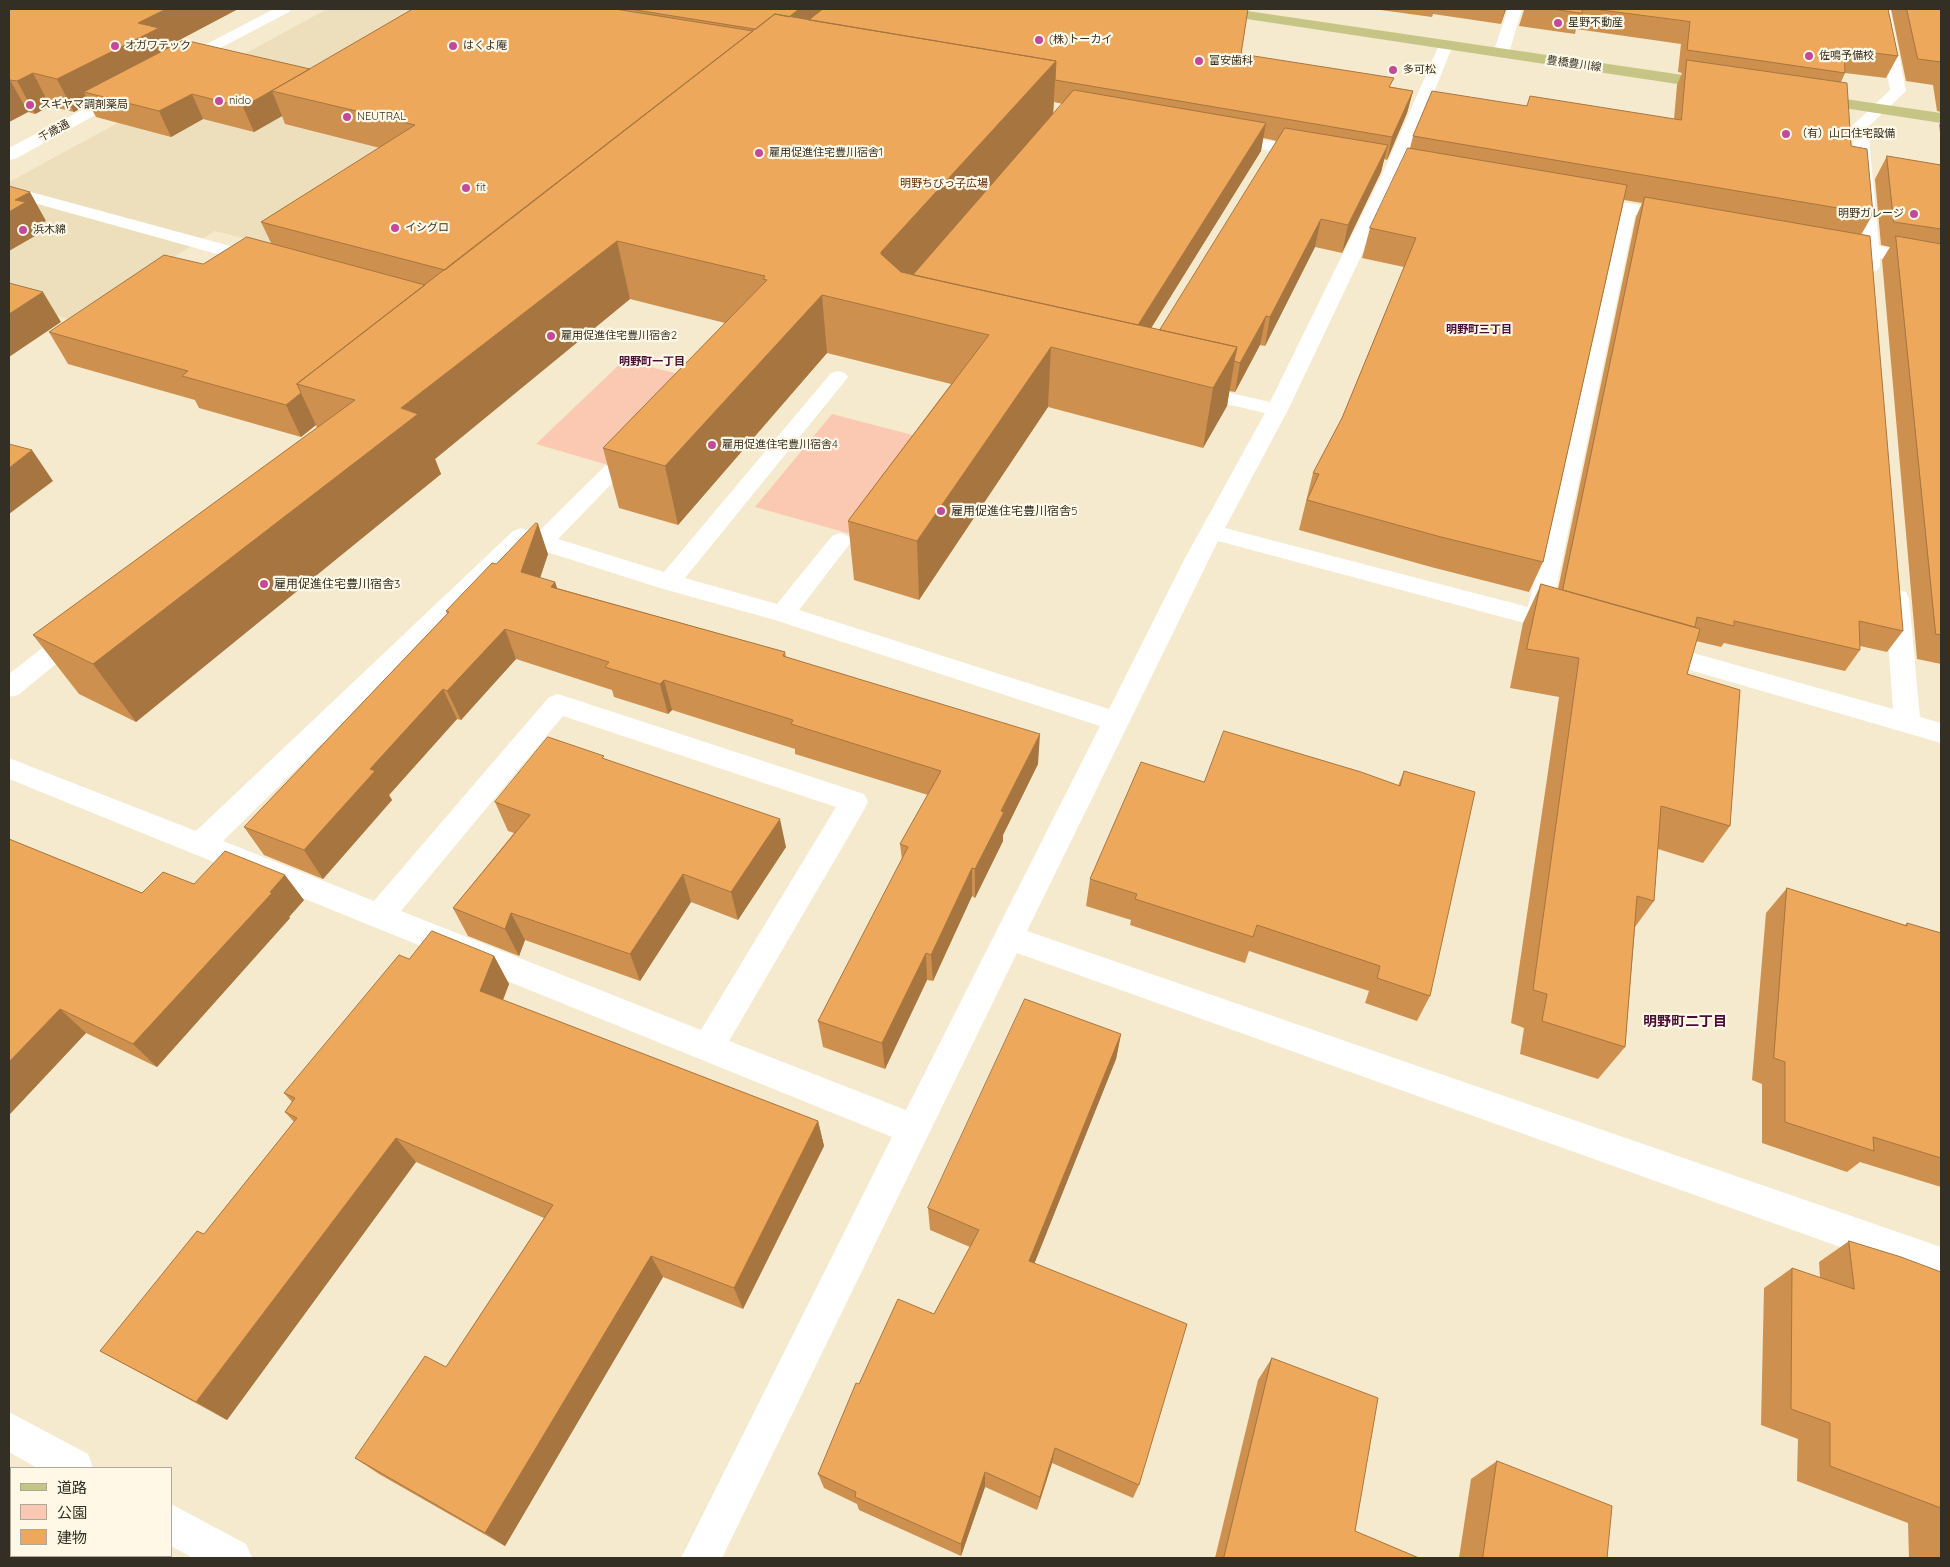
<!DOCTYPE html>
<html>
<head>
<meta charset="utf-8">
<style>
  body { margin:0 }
  #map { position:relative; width:1950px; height:1567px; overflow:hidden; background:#f6eace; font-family:Quicksand,"Noto Sans JP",sans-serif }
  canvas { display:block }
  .frame { position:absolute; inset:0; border:10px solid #332f24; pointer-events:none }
  .legend { position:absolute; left:10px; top:1467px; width:162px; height:90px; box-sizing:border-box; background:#fff8e7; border:1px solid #ada899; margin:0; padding:6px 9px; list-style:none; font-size:15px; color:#332f24 }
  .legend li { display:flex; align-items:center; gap:10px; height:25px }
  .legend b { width:25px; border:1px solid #ada899 }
</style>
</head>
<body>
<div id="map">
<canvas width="1950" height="1567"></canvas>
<div class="frame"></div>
<ul class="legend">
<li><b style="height:6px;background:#c7c585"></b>道路</li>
<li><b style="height:14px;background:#fbc9b2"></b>公園</li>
<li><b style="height:14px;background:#eea85b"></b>建物</li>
</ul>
</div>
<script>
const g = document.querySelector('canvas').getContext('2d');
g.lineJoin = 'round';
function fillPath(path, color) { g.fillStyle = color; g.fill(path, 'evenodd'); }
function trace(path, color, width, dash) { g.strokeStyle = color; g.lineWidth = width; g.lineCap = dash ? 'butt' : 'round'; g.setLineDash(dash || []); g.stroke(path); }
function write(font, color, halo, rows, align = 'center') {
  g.font = font + ' Quicksand,"Noto Sans JP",sans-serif'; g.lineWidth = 4.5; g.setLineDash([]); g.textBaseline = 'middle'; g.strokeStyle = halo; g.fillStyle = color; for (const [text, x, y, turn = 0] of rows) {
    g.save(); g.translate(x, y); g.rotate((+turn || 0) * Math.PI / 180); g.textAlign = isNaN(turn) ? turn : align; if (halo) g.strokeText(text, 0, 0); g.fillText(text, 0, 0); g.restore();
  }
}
fillPath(new Path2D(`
  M327,9H439L464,296L215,231L75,321L9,301V182Z`), '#eedfbc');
fillPath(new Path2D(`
  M624,360L725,386L642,475L536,444Z
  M832,414L943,443L872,540L755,507Z`), '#fbc9b2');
fillPath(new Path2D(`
  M274,9H291L289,12L184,67H174L171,64L174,61Z
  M1508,9H1522L1509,53L1506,56H1496L1493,53Z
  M1876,9H1890L1906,91L1868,127L1879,246L1941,257V269L1880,258V266L1878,270L1871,272L1864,270L1862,266L1861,254L1828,248L1825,244L1828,240L1834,238L1860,243L1852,126L1890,90Z
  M1446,41L1451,42L1453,45L1403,168L1288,410L1225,528L1528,607L1618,212L1580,205L1577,201L1580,197L1586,196L1682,212L1685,216L1682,220L1676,221L1635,215L1551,613L1571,618L1574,624L1571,630L1562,633L1218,541L1027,931L1941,1247V1283L1017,953L722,1558H681L892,1137L9,779V758L196,831L513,531L521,528L537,533L605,466L613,464L621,466L624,471L558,539L664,572L831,373L838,371L845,373L848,377L845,381L685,578L777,604L832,536L840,533L848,536L852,541L848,546L799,610L1109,709L1184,560L1265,413L1184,394L1181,390L1184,386L1191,384L1270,402L1385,168L1439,45L1441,42ZM525,545L660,588L775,620L1100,726L906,1110L729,1041L864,810L868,802L864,794L558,694L549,697L374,901L223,841ZM563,716L836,807L701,1030L401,911Z
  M126,87L132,89L134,92L132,95L15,159L9,160V148Z
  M1226,133L1309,148L1315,149L1317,153L1315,157L1309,158L1220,142L1218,138L1220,134Z
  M9,186L267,256L269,260L267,264L260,266L9,196Z
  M1897,590L1906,592L1909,598L1920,717L1941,723V743L1645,657L1641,651L1645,645L1654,642L1893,709L1885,598L1888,592Z
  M79,623L88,626L91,632L88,638L18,695L9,697V674L70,626Z
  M9,1412L88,1454L93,1468H37L9,1452Z
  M171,1504L246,1544L252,1558H193L171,1546Z`), '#fff');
fillPath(new Path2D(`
  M1200,9H1234L1717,80L1723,82L1725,85L1723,88L1717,90L1207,13L1202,12Z
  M1811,94L1941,113V123L1805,102L1803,99L1805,96Z`), '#c7c585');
fillPath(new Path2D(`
  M9,9H238L168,46L169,48L310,69L413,9H1248L1241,54L1392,87L1413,91L1407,113L1387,160L1384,159L1381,172L1342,253L1315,247L1265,346L1260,345L1235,392L1229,391L1227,406L1203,448L1048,407L919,600L854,580L848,521L951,384L827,353L678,525L619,508L603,448L725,323L630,299L435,459L441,474L136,722L79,694L33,635L317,428L316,425L301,437L199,408L195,400L68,364L49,332L203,264L271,243L261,222L380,148L285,124L282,116L254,132L203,119L171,137L96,117L89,104L74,112L50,106L35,114L28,112L9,122ZM1054,102L1063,104L1053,114ZM1263,138L1277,141L1160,330L1151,328L1261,151Z
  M1373,9H1506L1501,24L1433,14L1432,17Z
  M1523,9H1888L1898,56L1886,78L1845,73L1841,82L1851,146L1873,214L1861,235L1903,631L1887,652L1860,646V650L1845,671L1724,643L1721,647L1696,641L1687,674L1730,826L1703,863L1658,849L1654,901L1635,927L1625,1047L1598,1079L1520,1054L1524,1028L1511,1023L1559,697L1510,688L1523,623L1541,584L1558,589L1636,217L1642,203L1624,200L1543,562L1529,592L1431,567L1299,530L1313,473L1342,418L1404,267L1362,258L1370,228L1410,148L1413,136L1527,106L1674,119L1677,85L1682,73L1678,72L1681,44L1576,29L1575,34L1519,26L1524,10Z
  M1891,9H1941V112L1937,111L1933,85L1906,81Z
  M1941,121V139L1939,125Z
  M1887,156L1941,165V664L1917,659L1882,260L1890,247L1881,245L1875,179Z
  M548,554L540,578L555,582L557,588L785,652L786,657L1038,764L1003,835V841L975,898L972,896L933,981L927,980L885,1069L823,1047L818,1021L902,860L900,844L928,795L795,754V749L672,710L668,714L614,697L612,690L516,659L461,720L457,719L389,795L392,800L323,879L264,855L244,827L447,614L446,611L496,564Z
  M605,759L786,847L738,920L691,902L640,981L525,940L519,956L468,936L453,908L514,833L508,831L495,802Z
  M1404,771L1430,996L1417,1021L1365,1003L1369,991L1249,951L1245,963L1130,925L1131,920L1086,906L1090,879L1204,782L1398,786Z
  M9,839L142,893L194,884L304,900L289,917L290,918L157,1067L86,1033L9,1115Z
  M1787,888L1905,925L1907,923L1941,933V1187L1860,1162L1847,1172L1762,1143V1084L1752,1080L1766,913Z
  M494,956L509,984L503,1000L818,1121L824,1146L743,1309L663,1277L505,1546L379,1474L355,1458L446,1367L544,1218L416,1162L227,1420L100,1351L204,1234L294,1122L285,1112L292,1102L284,1093L409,959Z
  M1121,1034L1116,1059L1034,1264L1139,1485L1133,1498L1052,1463L1037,1510L985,1487L961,1556L859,1510L857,1504L824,1488L818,1474L859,1384L934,1314L970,1247L930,1230L928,1208Z
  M1849,1241L1941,1272V1558H1909L1908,1523L1797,1481L1798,1439L1761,1425L1764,1288L1792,1268L1820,1278L1819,1262Z
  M1272,1358L1355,1531L1419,1558H1215L1258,1380Z
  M1497,1461L1607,1558H1459L1471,1479Z`), '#cd904e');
fillPath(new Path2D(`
  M166,9H238L168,46L174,60L84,92L89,104L74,112L57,79L138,23Z
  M799,9H828L794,36L770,31Z
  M1505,9H1506L1501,24Z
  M1056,61L1053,115L884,310L881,252Z
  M311,69L272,91L282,116L254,132L243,107Z
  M33,73L50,106L35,114L17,81Z
  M9,80H10L28,112L9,122Z
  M1413,91L1407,113L1387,160L1392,137Z
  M192,94L203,119L171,137L159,111Z
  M1266,123L1261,151L1127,367L1130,337Z
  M1388,145L1381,172L1342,253L1348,225Z
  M30,192L46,221L39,225L42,232L9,251V212L15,200Z
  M1321,219L1315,247L1265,346L1270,317Z
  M617,241L630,299L435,459L441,474L136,722L93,664L401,408Z
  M43,292L61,322L9,357V314Z
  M822,295L827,353L678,525L665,466Z
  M1266,316L1260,345L1235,392L1240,363Z
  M1051,347L1048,407L919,600L917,541Z
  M1237,347L1227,406L1203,448L1213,388Z
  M301,393L316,425L301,437L286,405Z
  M32,450L53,481L9,514V468Z
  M538,524L548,554L532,602L521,572Z
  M555,582L565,613L551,587Z
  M505,629L516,659L461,720L447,691Z
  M664,680L672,710L668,714L660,684Z
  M443,689L457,719L389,795L392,800L323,879L304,850L370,769Z
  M1040,734L1038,764L1003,835V841L975,898V869L1001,811Z
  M780,819L786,847L738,920L731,892Z
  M972,868V896L933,981L931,955Z
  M683,874L691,902L640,981L630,954Z
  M285,875L304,900L289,917L290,918L157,1067L133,1044Z
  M511,913L525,940L519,956L505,929Z
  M926,953L927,980L885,1069L882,1043Z
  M494,956L509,984L496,1018L480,991Z
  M60,1009L86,1033L9,1115V1062Z
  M1121,1034L1116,1059L1027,1282L1029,1261Z
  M818,1121L824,1146L743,1309L734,1288Z
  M396,1138L416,1162L227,1420L196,1402Z
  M651,1256L663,1277L505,1546L485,1533Z
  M1055,1448L1052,1463L1037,1510L1040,1497Z
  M985,1472V1487L961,1556V1544Z`), '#a77640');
const building = new Path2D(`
  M9,9H166L138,23L159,28L57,79L33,73L17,81L10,80H9Z
  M413,9H615L753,31L445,270L261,222L415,125L272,91Z
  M630,9H799L789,17L775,14L756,29Z
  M823,9H1248L1241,54L1394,78L1389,87L1413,91L1392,137L1055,80L1056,61L809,20Z
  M1553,9H1582V13Z
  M1594,9H1888L1898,56L1844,49L1845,73L1687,50L1690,22Z
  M1907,9H1941V62L1918,59Z
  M775,14L1056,61L881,252V254L901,272L1237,347L1213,388L1051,347L917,541L848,521L989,335L822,295L665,466L603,448L767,280L763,279L765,276L617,241L401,408L418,414L93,664L33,635L355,400L297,384Z
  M184,40L310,69L243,107L192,94L159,111L84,92Z
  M1687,60L1847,83L1851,146L1867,149L1873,214L1413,136L1432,91L1527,106L1530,96L1681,120Z
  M1074,90L1266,123L1138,325L913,275Z
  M1285,128L1388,145L1348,225L1321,219L1270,317L1266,316L1240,363L1234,361L1237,347L1160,330Z
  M1408,148L1627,185L1543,562L1441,537L1307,500L1319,474L1313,473L1342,418L1416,238L1370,228Z
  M1887,156L1941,165V229L1894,222Z
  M9,186L30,192L15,200L26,202L9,212Z
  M1645,197L1870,236L1903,631L1859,621L1860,650L1734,621V626L1697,617L1695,627L1563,590Z
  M1896,236L1941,244V635L1936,634Z
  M247,237L425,285L297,384L301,393L286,405L182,376L188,371L49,332L164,255L203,264Z
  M9,283L43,292L9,314Z
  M9,444L32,450L9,468Z
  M536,523L538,524L521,572L555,582L551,587L785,652L783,656L1040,734L1001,811L1004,812L975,869L972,868L931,955L926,953L882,1043L818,1021L908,847L900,844L941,771L791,724L793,720L664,680L660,684L605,667L609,662L505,629L447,691L443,689L370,769L375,771L304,850L244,827L449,612L446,611L492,563L496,564Z
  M1541,584L1700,629L1687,674L1740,690L1730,826L1661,806L1654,901L1637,896L1625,1047L1542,1021L1547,994L1533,990L1579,658L1527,649Z
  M1224,731L1361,772L1400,786L1404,771L1475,792L1430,996L1377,978L1380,966L1257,925L1253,937L1135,899L1137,894L1090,879L1141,762L1204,782Z
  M548,737L604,756L602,758L780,819L731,892L683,874L630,954L511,913L505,929L453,908L530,815L495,802Z
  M9,839L142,893L163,872L194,884L225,851L285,875L270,892L272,893L133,1044L60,1009L9,1062Z
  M1787,888L1907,926V923L1941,933V1158L1873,1137L1874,1151L1785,1122V1062L1774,1058Z
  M432,931L494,956L480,991L818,1121L734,1288L651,1256L485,1533L355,1458L425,1356L446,1367L553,1205L396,1138L196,1402L100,1351L197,1231L204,1234L297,1118L285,1112L295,1098L284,1093L399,955L409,959Z
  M1025,999L1121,1034L1029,1261L1187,1324L1139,1485L1055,1448L1040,1497L985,1472L961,1544L855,1497L856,1492L818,1474L856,1383L859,1384L898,1299L934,1314L979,1230L928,1208Z
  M1849,1241L1901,1257L1941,1272V1508L1830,1466V1423L1791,1409L1792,1268L1854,1289Z
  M1272,1358L1378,1398L1355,1531L1419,1558H1224Z
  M1497,1461L1612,1506L1607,1558H1483Z`);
fillPath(building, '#eea85b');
trace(building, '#a77640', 1);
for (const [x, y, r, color] of [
  [1558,23,5,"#c3499a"],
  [1039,40,5,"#c3499a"],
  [115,46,5,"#c3499a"],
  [453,46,5,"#c3499a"],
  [1809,56,5,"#c3499a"],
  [1199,61,5,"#c3499a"],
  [1393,70,5,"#c3499a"],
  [219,101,5,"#c3499a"],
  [30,105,5,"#c3499a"],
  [347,117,5,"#c3499a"],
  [1786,134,5,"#c3499a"],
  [759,153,5,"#c3499a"],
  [466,188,5,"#c3499a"],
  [1914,214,5,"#c3499a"],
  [395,228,5,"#c3499a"],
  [23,230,5,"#c3499a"],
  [551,336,5,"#c3499a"],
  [712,445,5,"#c3499a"],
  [941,511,5,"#c3499a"],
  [264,584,5,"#c3499a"]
]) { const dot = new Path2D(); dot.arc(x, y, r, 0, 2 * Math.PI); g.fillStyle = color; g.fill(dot); trace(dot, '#fff8e7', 2); }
write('11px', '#332f24', '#fff8e7', [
  ["星野不動産",1568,23],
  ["(株)トーカイ",1049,40],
  ["オガワテック",125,46],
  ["はくよ庵",463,46],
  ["佐鳴予備校",1819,56],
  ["富安歯科",1209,61],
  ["多可松",1403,70],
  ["nido",229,101],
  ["スギヤマ調剤薬局",40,105],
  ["NEUTRAL",357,117],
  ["（有）山口住宅設備",1796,134],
  ["雇用促進住宅豊川宿舎1",769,153],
  ["fit",476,188],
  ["明野ガレージ",1904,214,"right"],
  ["イシグロ",405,228],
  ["浜木綿",33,230],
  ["雇用促進住宅豊川宿舎2",561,336],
  ["雇用促進住宅豊川宿舎4",722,445]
], 'left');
write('11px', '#332f24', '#fff8e7', [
  ["豊橋豊川線",1574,64,8],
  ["千歳通",54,131,-28]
]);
write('11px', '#632908', '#fff8e7', [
  ["明野ちびっ子広場",944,184]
]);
write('bold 11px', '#480d36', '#fff8e7', [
  ["明野町三丁目",1479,330],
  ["明野町一丁目",652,362]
]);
write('12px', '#332f24', '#fff8e7', [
  ["雇用促進住宅豊川宿舎5",951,511],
  ["雇用促進住宅豊川宿舎3",274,584]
], 'left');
write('bold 14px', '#480d36', '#fff8e7', [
  ["明野町二丁目",1685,1022]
]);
</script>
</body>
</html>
